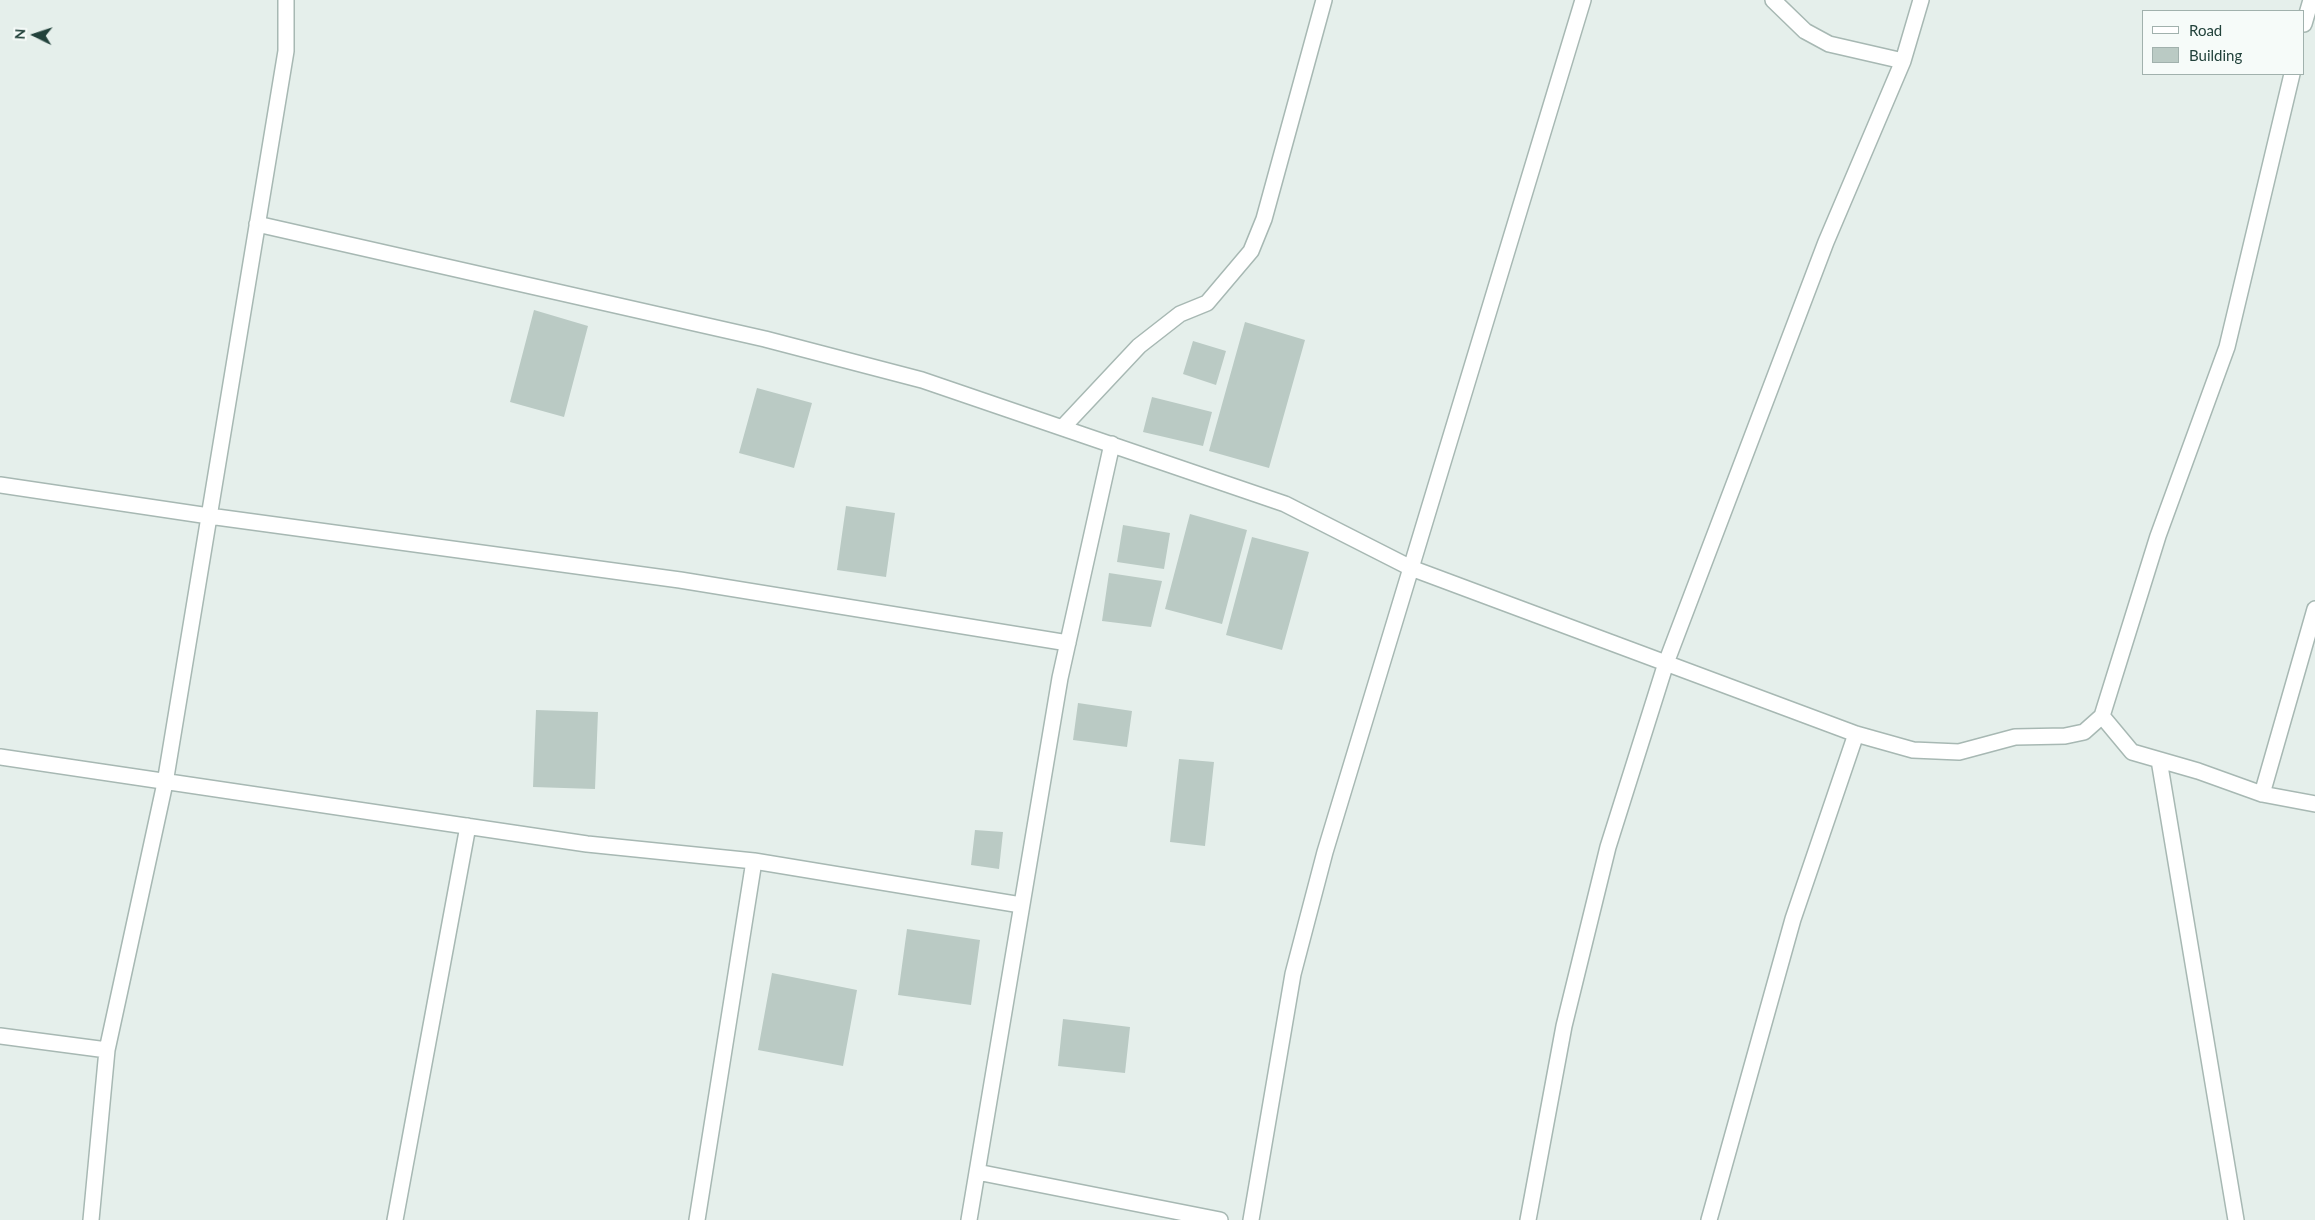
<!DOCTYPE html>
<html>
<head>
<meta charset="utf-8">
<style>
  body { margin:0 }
  #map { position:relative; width:2315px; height:1220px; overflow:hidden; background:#e5efeb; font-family:Lato,sans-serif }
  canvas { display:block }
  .legend { position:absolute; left:2142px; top:10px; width:162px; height:65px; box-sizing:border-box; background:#f6fbf9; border:1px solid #a1b1ad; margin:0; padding:6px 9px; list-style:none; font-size:15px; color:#22423b }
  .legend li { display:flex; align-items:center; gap:10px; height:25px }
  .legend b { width:25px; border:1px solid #a1b1ad }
  .north { position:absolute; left:10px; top:10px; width:50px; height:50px; -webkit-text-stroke:4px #f6fbf9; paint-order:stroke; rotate:274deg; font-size:14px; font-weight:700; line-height:20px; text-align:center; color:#22423b }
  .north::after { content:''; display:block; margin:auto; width:18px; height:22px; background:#22423b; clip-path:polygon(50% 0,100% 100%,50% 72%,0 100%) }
</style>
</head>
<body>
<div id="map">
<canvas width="2315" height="1220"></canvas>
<ul class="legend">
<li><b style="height:6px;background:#fff"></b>Road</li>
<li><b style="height:14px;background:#bacac4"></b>Building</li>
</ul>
<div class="north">N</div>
</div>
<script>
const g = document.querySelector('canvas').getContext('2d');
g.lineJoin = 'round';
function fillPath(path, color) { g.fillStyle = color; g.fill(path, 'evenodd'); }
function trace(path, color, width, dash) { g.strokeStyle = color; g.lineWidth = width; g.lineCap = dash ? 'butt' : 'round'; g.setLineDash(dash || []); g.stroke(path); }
fillPath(new Path2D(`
  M534,310L588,326L564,417L510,402Z
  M1245,322L1305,340L1269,468L1209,451Z
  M1193,341L1226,351L1216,385L1183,374Z
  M757,388L812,403L794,468L739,453Z
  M1152,397L1212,412L1203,446L1143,432Z
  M846,506L895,513L886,577L837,570Z
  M1190,514L1247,530L1222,624L1165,609Z
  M1123,525L1170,533L1164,569L1117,562Z
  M1252,537L1309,552L1282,650L1226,635Z
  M1109,573L1162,581L1151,627L1102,621Z
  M1078,703L1132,711L1127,747L1073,740Z
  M536,710L598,712L595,789L533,787Z
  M1179,759L1214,762L1205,846L1170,842Z
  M975,830L1003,832L999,869L971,865Z
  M907,929L980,940L971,1005L898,995Z
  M772,973L857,990L843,1066L758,1050Z
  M1063,1019L1130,1027L1125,1073L1058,1066Z`), '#bacac4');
const minor = new Path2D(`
  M1773,0L1805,31L1829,44L1903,61
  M2304,24L2311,0
  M257,224L765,339L922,380L1285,504L1411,568L1856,734L1913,750L1959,752L2015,737L2065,736L2084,732L2102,716L2158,536L2227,347L2292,74
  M1063,427L1139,346L1180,314L1207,303L1251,251L1264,219L1324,0
  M0,485L209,516L680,580L1068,643
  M2102,716L2132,752L2198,771L2262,794L2315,804
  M0,757L587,844L754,861L1021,905
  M2159,760L2236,1220
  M2262,794L2315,609
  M0,1036L107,1050
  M977,1172L1220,1220
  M91,1220L107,1050L165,783L286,51V0
  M395,1220L468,826
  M697,1220L754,861
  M969,1220L1060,678L1112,444
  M1251,1220L1293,974L1325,852L1583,0
  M1528,1220L1564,1026L1608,847L1666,663L1826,242L1903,61L1921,0
  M1709,1220L1793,919L1856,734`);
trace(minor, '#a7b8b3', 18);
trace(minor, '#fff', 15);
</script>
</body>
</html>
